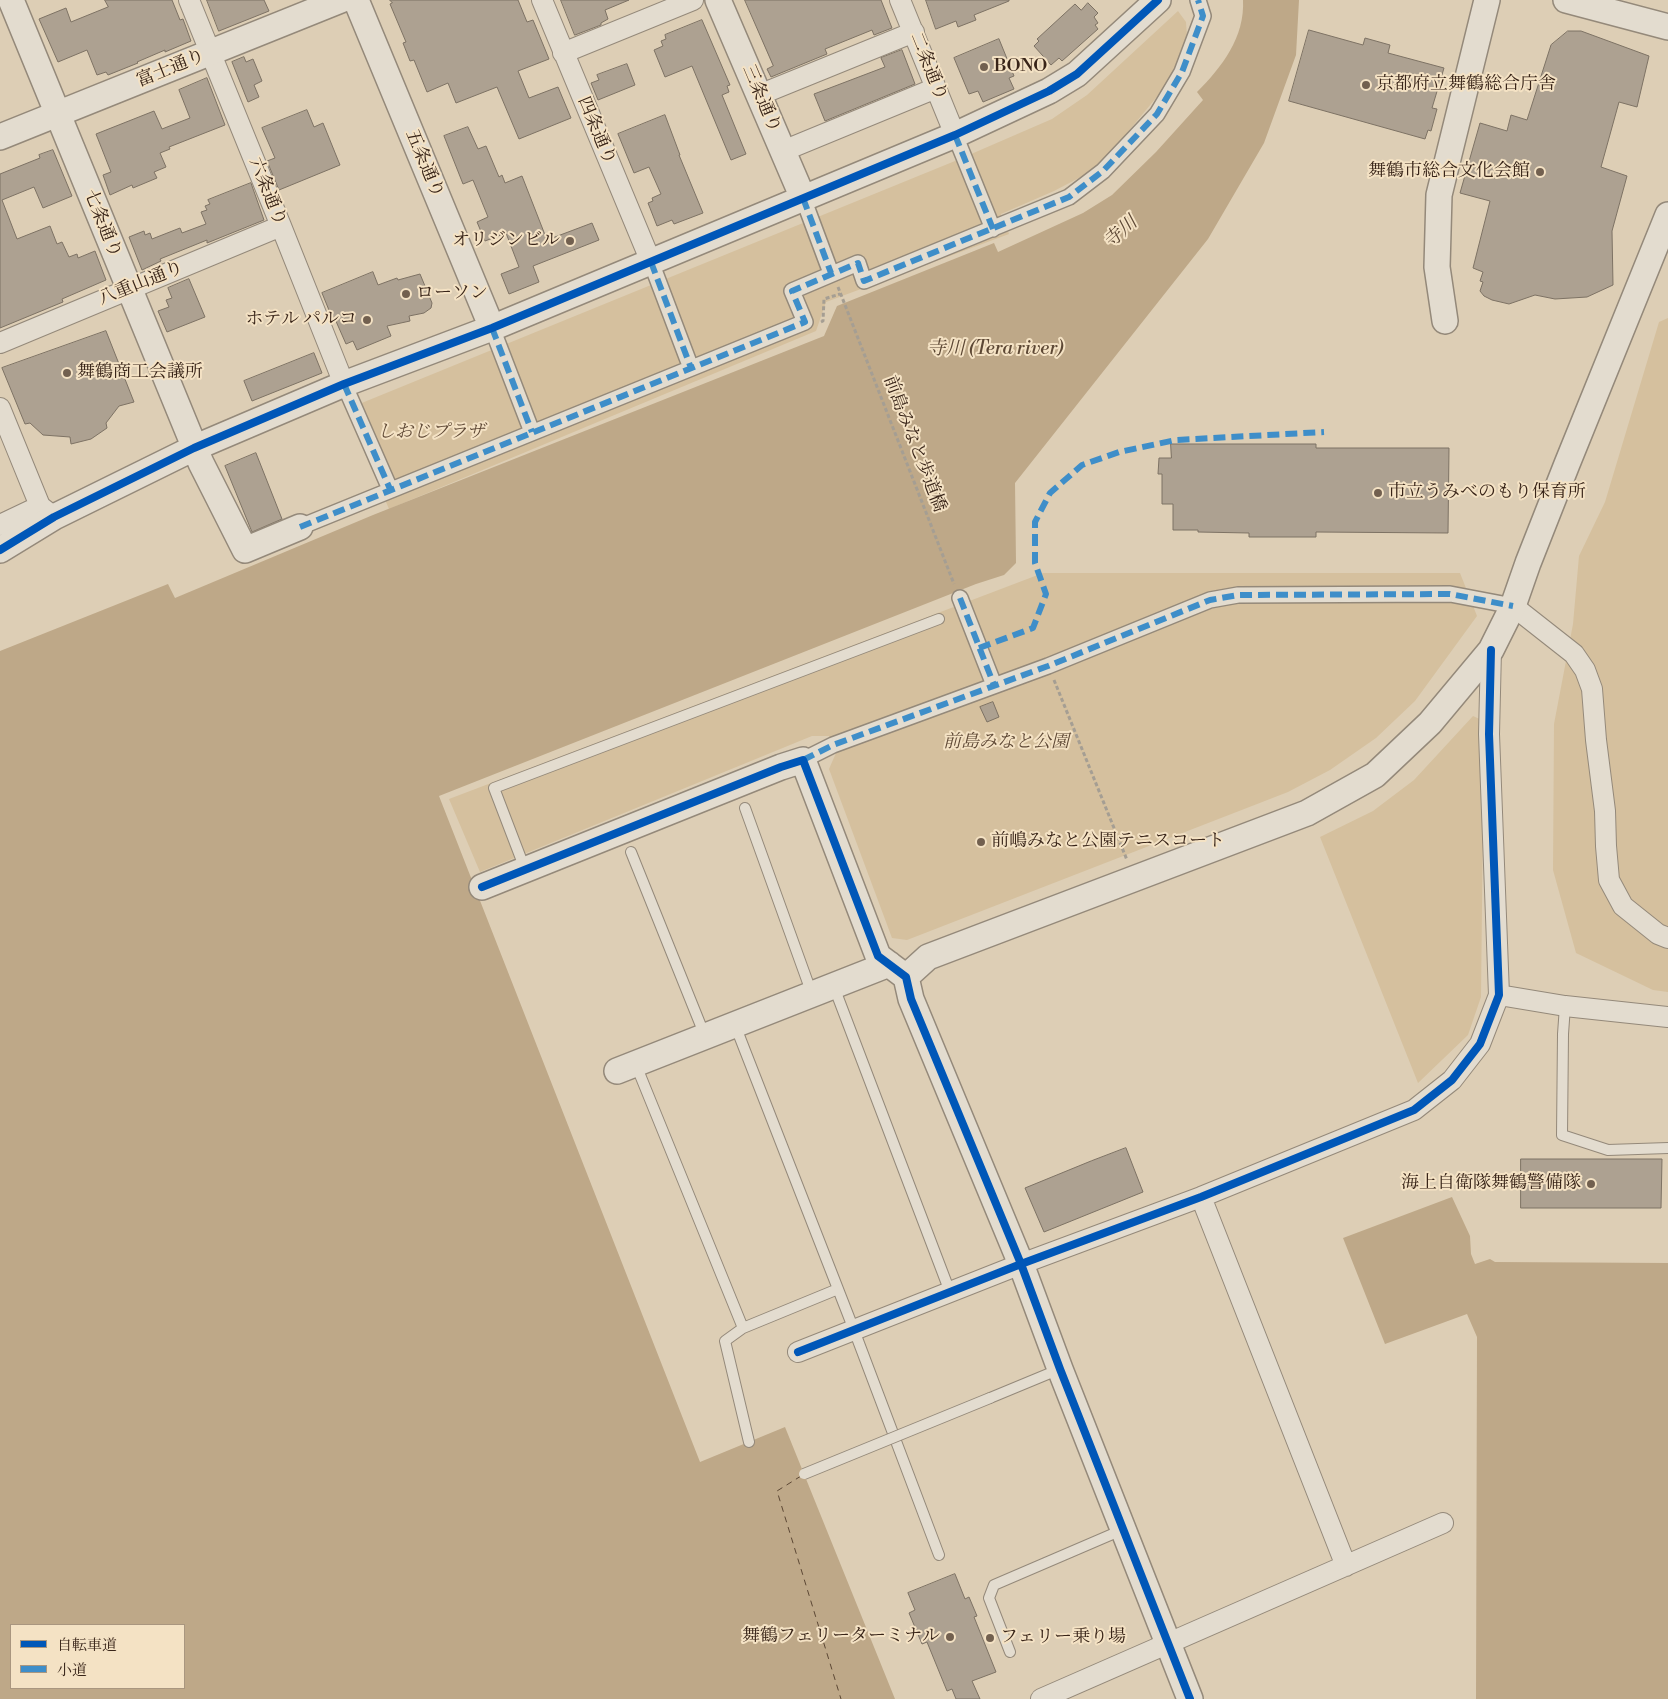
<!DOCTYPE html>
<html>
<head>
<meta charset="utf-8">
<style>
  body { margin:0 }
  #map { position:relative; width:1668px; height:1699px; overflow:hidden; background:#ddceb5; font-family:"Libre Bodoni","Noto Serif JP",serif }
  canvas { display:block }
  .legend { position:absolute; left:10px; top:1624px; width:175px; height:65px; box-sizing:border-box; background:#f4e2c4; border:1px solid #a9967f; margin:0; padding:6px 9px; list-style:none; font-size:15px; color:#382418 }
  .legend li { display:flex; align-items:center; gap:10px; height:25px }
  .legend b { width:25px; border:1px solid #a9967f }
</style>
</head>
<body>
<div id="map">
<canvas width="1668" height="1699"></canvas>
<ul class="legend">
<li><b style="height:6px;background:#0057b8"></b>自転車道</li>
<li><b style="height:6px;background:#3e8ec9"></b>小道</li>
</ul>
</div>
<script>
const g = document.querySelector('canvas').getContext('2d');
g.lineJoin = 'round';
function fillPath(path, color) { g.fillStyle = color; g.fill(path, 'evenodd'); }
function trace(path, color, width, dash) { g.strokeStyle = color; g.lineWidth = width; g.lineCap = dash ? 'butt' : 'round'; g.setLineDash(dash || []); g.stroke(path); }
function write(font, color, halo, rows, align = 'center') {
  g.font = font + ' "Libre Bodoni","Noto Serif JP",serif'; g.lineWidth = 4; g.setLineDash([]); g.textBaseline = 'middle'; g.strokeStyle = halo; g.fillStyle = color; for (const [text, x, y, turn = 0] of rows) {
    g.save(); g.translate(x, y); g.rotate((+turn || 0) * Math.PI / 180); g.textAlign = isNaN(turn) ? turn : align; if (halo) g.strokeText(text, 0, 0); g.fillText(text, 0, 0); g.restore();
  }
}
fillPath(new Path2D(`
  M1178,11L1186,22L1187,36L1174,73L1175,75L1098,168L1054,191L1001,214L1009,234L826,302L816,331L389,509L347,409L955,161L1052,119L1087,95Z
  M1668,318V992L1653,990L1576,953L1553,870L1554,724L1573,624L1579,556L1605,502L1659,322Z
  M1043,573H1460L1477,616L1415,701L1376,738L1330,770L1288,792L907,940L892,938L829,769L836,753L829,736H812L480,872L449,799Z
  M1473,716L1484,721L1481,997L1468,1035L1418,1083L1320,837L1373,811L1414,780Z`), '#d5c09e');
fillPath(new Path2D(`
  M1243,0H1299L1296,55L1264,143L1208,239L1015,483L1016,563L1004,575L976,584L439,796L700,1462L785,1427L895,1699H0V651L168,584L175,598L373,515L824,336L837,306L994,243L998,252L1083,213L1112,195L1156,152L1203,100L1197,92C1222,67 1245,37 1243,0ZM11,1625H184V1688H11Z
  M1452,1197L1470,1236L1471,1254L1475,1264L1490,1259L1495,1262L1668,1263V1699H1476L1477,1337L1467,1314L1385,1344L1343,1238Z`), '#bea888');
trace(new Path2D(`
  M801,1476L777,1491L841,1699`), '#5c4734', 1, [6, 5]);
const building = new Path2D(`
  M105,0H172L180,20L183,19L191,41L165,52V50L137,62L138,63L108,75L106,72L97,75L87,50L58,62L39,19L66,8L71,22L108,7Z
  M207,0H264L269,11L219,31Z
  M390,0H518L527,22L533,20L549,59L518,71L529,98L558,87L571,118L519,139L497,87L456,103L448,83L427,92L414,60L410,61L403,43L406,42L390,4L392,3Z
  M561,0H629L605,10L608,19L601,23V25L575,35Z
  M745,0H881L892,28L874,35L872,30L825,49L827,54L771,77L767,69L773,66Z
  M926,0H1009V1L974,15L976,20L958,27L956,21L936,29Z
  M1088,3L1098,13L1094,17L1098,23L1095,25L1098,29L1062,61L1059,58L1051,65L1034,46L1039,41L1037,39L1075,4L1081,10Z
  M702,20L730,85L727,86L729,92L722,95L746,154L731,160L692,66L665,77L654,50L663,46L661,41L666,39L665,35Z
  M1309,30L1363,45L1365,38L1390,45L1388,53L1444,68L1432,108L1437,109L1431,131L1428,130L1425,139L1289,101Z
  M1568,31H1581L1649,56L1637,107L1619,102L1601,167L1627,176L1612,231L1613,285L1587,297L1555,299L1535,295L1509,304L1492,300L1484,296L1480,291L1483,282L1480,281L1483,272L1473,268L1490,201L1460,193L1480,123L1507,131L1511,115L1527,120L1551,45Z
  M999,39L1014,76L1009,78L1014,89L983,102L978,91L969,94L954,58Z
  M902,50L915,84L825,121L814,94L885,67L881,58Z
  M244,57L246,62L253,59L262,81L254,85L259,97L248,102L232,62Z
  M627,64L635,85L598,100L591,83L599,80L597,75Z
  M207,78L225,125L169,147L170,149L160,153L166,167L154,172L157,178L133,188L132,185L110,195L103,175L111,172L96,134L154,111L162,129L190,118L179,90Z
  M307,110L314,127L323,123L340,165L279,190L267,161L275,158L262,128Z
  M665,115L680,155H679L703,213L674,224L672,220L657,226L648,203L653,201L652,198L661,194L649,167L634,173L618,134Z
  M468,127L478,149L486,146L499,177L502,175L505,183L522,176L547,240L592,223L599,240L533,266L539,282L509,294L501,274L519,267L506,233L485,241L477,222L488,217L473,180L463,184L444,136Z
  M53,150L72,196L43,208L34,187L2,200L17,239L50,226L57,244L62,242L69,257L77,254L78,258L95,251L106,280L62,299L63,302L0,328V174L40,158L39,155Z
  M251,183L264,220L207,243V240L160,259L161,261L142,270L129,237L144,231L145,235L150,233L152,239L180,228L182,233L206,224L201,212L207,210L205,206L210,204L208,200Z
  M373,272L378,285L397,278L398,280L420,274L432,303L431,308L424,313L409,316L410,321L387,326L391,336L357,350L353,341L346,344L335,319L333,320L322,293Z
  M189,279L205,317L167,332L158,311L169,307L166,300L172,298L168,288Z
  M106,331L134,402L119,406L106,423L107,428L91,439L71,444L70,437L43,435L30,423L25,424L2,368Z
  M314,353L322,373L252,401L244,381Z
  M1171,444H1316V448H1449L1448,533L1316,532V537H1249V533L1198,532V530H1173V504H1162V474H1158L1159,458H1171Z
  M256,453L282,519L252,532L225,466Z
  M993,702L999,717L987,722L980,707Z
  M1126,1148L1143,1192L1044,1232L1025,1188L1091,1161Z
  M1521,1159H1662L1661,1208H1521Z
  M955,1574L965,1599L969,1597L977,1616L974,1617L996,1672L972,1681L980,1699H956L952,1689L947,1691L927,1642L922,1644L909,1613L915,1610L908,1593Z`);
fillPath(building, '#ada191');
trace(building, '#7d7264', 1);
const service = new Path2D(`
  M745,808L812,994
  M631,852L705,1036
  M525,869L494,788L939,619
  M834,987L950,1292
  M1565,1006L1563,1034L1562,1135L1608,1150L1668,1148
  M735,1025L854,1330L939,1555
  M636,1065L743,1328
  M990,1398L1060,1369
  M749,1442L725,1341L743,1328L838,1289
  M1010,1652L989,1598L994,1585L1122,1530`);
const pedestrian = new Path2D(`
  M955,135L993,229
  M803,198L831,273
  M651,262L691,368
  M492,328L532,432
  M344,384L390,489
  M300,527L805,322L792,291L858,263L864,281L1069,197L1103,171L1157,114L1182,72L1203,16L1198,0
  M960,598L994,685
  M803,760L833,745L1048,666L1210,600L1238,595L1450,594L1513,606`);
const minor = new Path2D(`
  M189,0L281,226L344,384
  M542,0L651,262
  M900,0L955,135
  M563,53L693,0
  M759,95L914,32
  M783,151L936,88
  M0,343L281,226
  M0,408L40,506L54,517
  M0,525L40,506
  M1513,606L1574,654L1585,670L1592,689L1596,740L1605,811L1606,846L1609,880L1623,906L1658,934L1668,938
  M1499,995L1565,1006L1668,1017
  M1201,1197L1346,1566
  M798,1352L1021,1264L1201,1197L1414,1110L1452,1080L1480,1044L1499,995L1489,734L1491,650
  M1041,1699L1443,1523`);
const tertiary = new Path2D(`
  M11,0L201,463L245,550L300,527
  M356,0L492,328
  M718,0L803,198
  M1566,0L1668,27
  M0,137L341,0
  M1445,321L1437,267L1439,195L1487,0
  M0,550L54,517L194,448L344,384L492,328L955,135L1049,91L1077,74L1158,0
  M482,887L781,767L803,760L878,956L906,977L911,999L1021,1264L1060,1369L1190,1699
  M906,977L928,957L1307,813L1375,775L1430,723L1491,650L1513,606L1528,563L1567,464L1668,215
  M617,1071L889,964`);
trace(service, '#94897a', 12);
trace(pedestrian, '#94897a', 18);
trace(minor, '#94897a', 22);
trace(tertiary, '#94897a', 28);
trace(new Path2D(`
  M838,287L954,584
  M821,322L823,321L824,299L840,294
  M1054,680L1127,860`), '#a59e93', 3, [4, 2.5]);
trace(service, '#e3dccf', 10);
trace(pedestrian, '#e3dccf', 15);
trace(minor, '#e3dccf', 20);
trace(tertiary, '#e3dccf', 25);
const serviceBridge = new Path2D(`
  M804,1474L990,1398`);
trace(serviceBridge, '#94897a', 12, []);
trace(serviceBridge, '#e3dccf', 10);
trace(new Path2D(`
  M955,135L993,229
  M803,198L831,273
  M651,262L691,368
  M492,328L532,432
  M344,384L390,489
  M300,527L805,322L792,291L858,263L864,281L1069,197L1103,171L1157,114L1182,72L1203,16L1198,0
  M960,598L994,685
  M979,648L1033,628L1046,594L1035,563V522L1050,493L1082,465L1119,452L1176,440L1324,432
  M803,760L833,745L1048,666L1210,600L1238,595L1450,594L1513,606`), '#3e8ec9', 6, [12, 6]);
trace(new Path2D(`
  M0,550L54,517L194,448L344,384L492,328L955,135L1049,91L1077,74L1158,0
  M482,887L781,767L803,760L878,956L906,977L911,999L1021,1264L1060,1369L1190,1699
  M798,1352L1021,1264L1201,1197L1414,1110L1452,1080L1480,1044L1499,995L1489,734L1491,650`), '#0057b8', 8);
for (const [x, y, r, color] of [
  [984,67,5,"#72604f"],
  [1366,85,5,"#72604f"],
  [1540,172,5,"#72604f"],
  [570,241,5,"#72604f"],
  [406,294,5,"#72604f"],
  [367,320,5,"#72604f"],
  [67,373,5,"#72604f"],
  [1378,493,5,"#72604f"],
  [981,842,5,"#72604f"],
  [1591,1184,5,"#72604f"],
  [950,1637,5,"#72604f"],
  [990,1638,5,"#72604f"]
]) { const dot = new Path2D(); dot.arc(x, y, r, 0, 2 * Math.PI); g.fillStyle = color; g.fill(dot); trace(dot, '#f4e2c4', 2); }
write('18px', '#382418', '#f4e2c4', [
  ["二条通り",928,67,68],
  ["富士通り",171,69,-22],
  ["三条通り",761,99,67],
  ["四条通り",596,131,67],
  ["五条通り",424,164,67],
  ["六条通り",267,192,68],
  ["七条通り",102,224,68],
  ["八重山通り",141,284,-22],
  ["前島みなと歩道橋",914,444,69]
]);
write('18px', '#382418', '#f4e2c4', [
  ["BONO",994,67],
  ["京都府立舞鶴総合庁舎",1376,85],
  ["舞鶴市総合文化会館",1530,172,"right"],
  ["オリジンビル",560,241,"right"],
  ["ローソン",416,294],
  ["ホテル パルコ",357,320,"right"],
  ["舞鶴商工会議所",77,373],
  ["市立うみべのもり保育所",1388,493],
  ["前嶋みなと公園テニスコート",991,842],
  ["海上自衛隊舞鶴警備隊",1581,1184,"right"],
  ["舞鶴フェリーターミナル",940,1637,"right"],
  ["フェリー乗り場",1000,1638]
], 'left');
write('italic 18px', '#5e4835', '#f4e2c4', [
  ["しおじプラザ",431,433],
  ["前島みなと公園",1006,743]
]);
write('italic 19px', '#5c4734', '#f4e2c4', [
  ["寺川",1121,233,-42],
  ["寺川 (Tera river)",995,349]
]);
</script>
</body>
</html>
